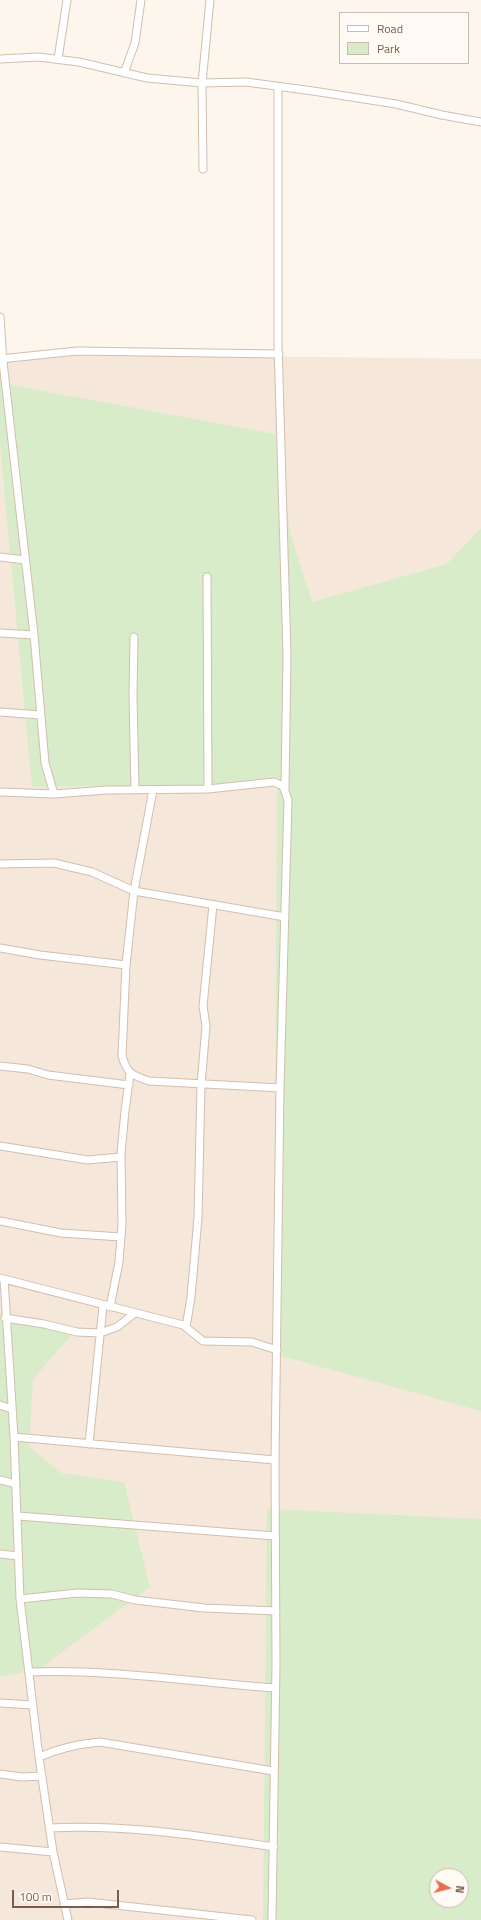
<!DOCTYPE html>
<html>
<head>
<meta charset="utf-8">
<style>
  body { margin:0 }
  #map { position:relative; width:481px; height:1920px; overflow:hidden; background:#fdf6ec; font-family:"Titillium Web",sans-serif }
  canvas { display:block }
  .legend { position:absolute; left:339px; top:12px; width:130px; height:52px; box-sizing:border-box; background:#fffaf3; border:1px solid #cabbb1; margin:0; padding:5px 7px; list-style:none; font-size:12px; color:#7a5c4d }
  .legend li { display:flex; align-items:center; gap:8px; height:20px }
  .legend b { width:20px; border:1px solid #cabbb1 }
  .north { position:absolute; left:429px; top:1868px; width:40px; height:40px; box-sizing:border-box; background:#fffaf3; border:1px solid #cabbb1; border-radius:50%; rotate:97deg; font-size:11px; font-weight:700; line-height:16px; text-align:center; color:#7a5c4d }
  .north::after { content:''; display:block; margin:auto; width:14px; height:18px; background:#e76f51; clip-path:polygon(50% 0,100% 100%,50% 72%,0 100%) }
  .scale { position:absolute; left:12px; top:1890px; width:107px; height:18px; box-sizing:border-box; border:2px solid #7a5c4d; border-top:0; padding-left:5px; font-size:12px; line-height:14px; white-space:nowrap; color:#7a5c4d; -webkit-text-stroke:3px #fffaf3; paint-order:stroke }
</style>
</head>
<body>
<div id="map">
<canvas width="481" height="1920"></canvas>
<ul class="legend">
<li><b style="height:5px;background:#fff"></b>Road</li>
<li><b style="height:11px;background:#d8ecc9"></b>Park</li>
</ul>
<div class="north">N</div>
<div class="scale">100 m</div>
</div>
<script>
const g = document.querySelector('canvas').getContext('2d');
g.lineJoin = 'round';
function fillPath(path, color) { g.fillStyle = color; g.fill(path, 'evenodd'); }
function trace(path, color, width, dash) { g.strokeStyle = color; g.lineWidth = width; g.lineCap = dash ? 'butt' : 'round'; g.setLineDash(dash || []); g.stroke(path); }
fillPath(new Path2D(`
  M0,353L481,359V1920H0ZM437,1876H461V1900H437Z`), '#f5e8da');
fillPath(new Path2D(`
  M0,383L275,434L290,532L312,602L447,564L481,528V1411L274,1354L277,784L32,787L0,445Z
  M0,1313L73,1333L33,1379L29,1447L61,1473L124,1482L150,1587L39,1669L0,1677Z
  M267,1509L481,1519V1920H263ZM437,1876H461V1900H437Z`), '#d8ecc9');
const minor = new Path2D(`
  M0,59L38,57L79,62L147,78L202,83L246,82L313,91L396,104L442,115L481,122
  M58,59L67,0
  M124,73L135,43L141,0
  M278,87V344L287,655L285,789
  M203,169L202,83L210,0
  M0,317L3,362L34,635L45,763L54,794L107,790L208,789L274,782L283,786L288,800L280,1088L275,1460L276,1665L272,1920
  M0,359L77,351L279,354
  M0,557L25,560
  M207,577L208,789
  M0,633L34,635
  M134,637L133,696L135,790
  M0,712L40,715
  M153,790L134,891L126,965L122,1056C127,1073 131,1075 149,1081L280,1088
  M0,792L54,794
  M0,864L54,863L92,872L134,891L285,917
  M0,948L40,955L126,965
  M0,1066L28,1069L48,1075L129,1085
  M0,1146L88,1160L121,1157
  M0,1221L61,1233L121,1237
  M0,1278L183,1325L203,1341L252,1342L277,1350
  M4,1279L14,1437L20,1599L39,1757L53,1852L68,1920
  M110,1307L119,1262L122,1225L121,1153L125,1111L130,1074
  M5,1318L44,1324L77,1332L100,1333L117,1327L135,1313
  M186,1327L191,1297L198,1218L201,1085L206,1026L203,1006L213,905
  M0,1405L12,1409
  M14,1437L275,1460
  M89,1444L103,1306
  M0,1480L16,1484
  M18,1516L275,1536
  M0,1554L18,1556
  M20,1599L77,1593L112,1594L135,1600L204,1608L276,1611
  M29,1672C112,1669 193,1682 275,1688
  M0,1703L33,1705
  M39,1757C60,1748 78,1744 100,1742L273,1771
  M0,1774L22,1777L42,1776
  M50,1828C125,1824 200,1836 274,1847
  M0,1847L53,1852
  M64,1904L88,1902L252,1920`);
trace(minor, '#d1beb0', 9);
trace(minor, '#fff', 7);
</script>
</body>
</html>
